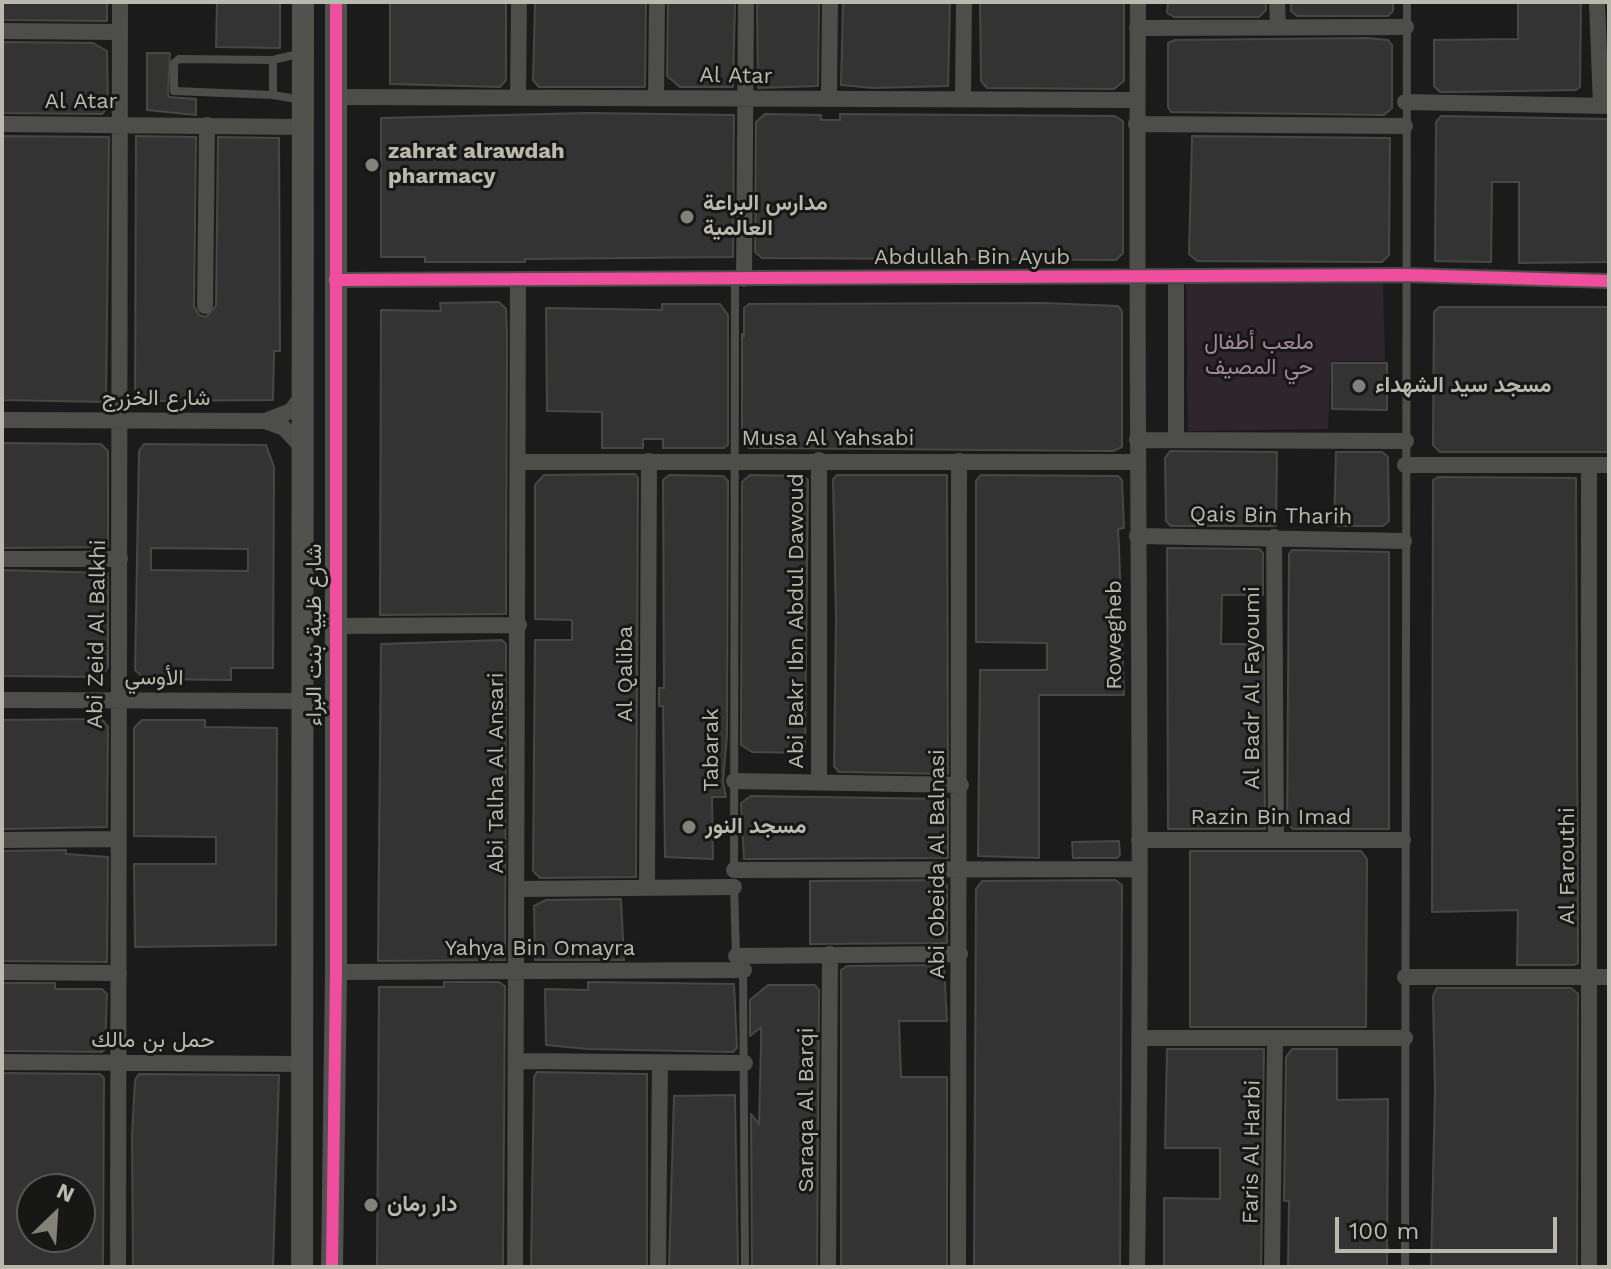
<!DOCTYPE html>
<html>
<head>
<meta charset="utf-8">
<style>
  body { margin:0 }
  #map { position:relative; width:1611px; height:1269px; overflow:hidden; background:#1b1b1b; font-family:"Work Sans",sans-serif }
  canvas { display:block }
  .frame { position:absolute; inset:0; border:4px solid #bab9ae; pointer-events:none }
  .north { position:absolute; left:16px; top:1173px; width:80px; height:80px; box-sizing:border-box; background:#171715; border:2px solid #585852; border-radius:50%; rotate:25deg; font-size:22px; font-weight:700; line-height:32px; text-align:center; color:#bab9ae }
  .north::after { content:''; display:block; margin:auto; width:28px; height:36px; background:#82827b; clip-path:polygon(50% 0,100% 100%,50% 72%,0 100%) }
  .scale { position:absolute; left:1335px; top:1217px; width:222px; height:36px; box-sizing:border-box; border:4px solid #bab9ae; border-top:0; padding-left:10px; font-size:24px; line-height:28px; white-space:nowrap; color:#bab9ae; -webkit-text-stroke:6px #171715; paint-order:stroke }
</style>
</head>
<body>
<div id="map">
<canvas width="1611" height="1269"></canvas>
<div class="frame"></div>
<div class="north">N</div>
<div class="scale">100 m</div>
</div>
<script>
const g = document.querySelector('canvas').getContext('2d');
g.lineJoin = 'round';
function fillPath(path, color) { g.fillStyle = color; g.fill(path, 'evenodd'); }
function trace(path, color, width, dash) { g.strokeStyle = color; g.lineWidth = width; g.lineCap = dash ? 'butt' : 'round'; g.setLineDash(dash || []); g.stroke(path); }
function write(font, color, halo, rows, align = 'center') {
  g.font = font + ' "Work Sans",Vazirmatn,sans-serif'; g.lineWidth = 6; g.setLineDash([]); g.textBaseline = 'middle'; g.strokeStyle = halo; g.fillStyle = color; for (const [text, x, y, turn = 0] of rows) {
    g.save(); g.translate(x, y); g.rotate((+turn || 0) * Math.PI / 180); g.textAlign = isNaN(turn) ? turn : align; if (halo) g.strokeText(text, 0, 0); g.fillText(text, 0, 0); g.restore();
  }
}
fillPath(new Path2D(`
  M1383,283L1385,361H1331L1328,429L1188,431L1186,284Z`), '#2e262c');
const building = new Path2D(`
  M2,2H107V21L2,20Z
  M217,2H280V48L216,47Z
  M390,2L506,3V80L500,87L390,84Z
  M646,2L645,87H539L533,80L535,3Z
  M668,2H735L733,87H680L667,76Z
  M757,2H819L818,86L758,88Z
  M843,2H950L948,86L873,88L841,85Z
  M980,2H1124V81L1114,89L987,88L981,81Z
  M1168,2H1266V10L1259,17H1174L1167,13Z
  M1291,2H1393V11L1388,16H1297L1291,11Z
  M1518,2H1581L1580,87L1576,90L1454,92H1440L1434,86V40L1518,39Z
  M1367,38L1388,40L1392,45V108L1384,115L1171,112L1168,107V43L1175,40Z
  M2,42L93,43L107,51L108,107L102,114L2,113Z
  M147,53H170L168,94L169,97L196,99V115L147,110Z
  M588,113L734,115L733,257L525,259V262H425V257H381V118Z
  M765,114L821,115V120H840V114L1115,116L1123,121V253L1116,260L762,258L755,252L756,122Z
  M1441,116L1609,119V262L1519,263V182H1492L1491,262L1435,261L1436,122Z
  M2,136L109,137L106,402L2,400Z
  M136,136L196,137L194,306L199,315L206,317L216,306L218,137L279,138L280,351H274L273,400L144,401L135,395Z
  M1192,136L1390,138L1389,255L1382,262L1197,261L1189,254Z
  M499,302L506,309L507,334L506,614L380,615L381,310L441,311L440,303Z
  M1044,303L1118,306L1122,311V447L1113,451L749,448L742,443V334L744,337V308L749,304Z
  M662,304H720L728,315V445L724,448H663V439H643V448H602V412L547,411L546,308L662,310Z
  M1439,307H1609V452H1440L1433,445L1434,312Z
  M1332,363H1387V410L1332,409Z
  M2,443L101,444L108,451V547L2,548Z
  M144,444L266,445L274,467L273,668H231V680L145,679L135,670L139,451ZM151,548L248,549V571L151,570Z
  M1170,451L1277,452L1276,526H1171L1166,521L1165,458Z
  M1336,452H1382L1388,457L1389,521L1383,526H1334Z
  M635,474L638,478L636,877L540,878L533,871L535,640H572V620L535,619V485L544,475Z
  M669,475L723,476L728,481L727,735L723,782L726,797H712L713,859L665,857L663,706H659V688H664L663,480Z
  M750,475L804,476L808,480L805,753L752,752L741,745L742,482Z
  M837,475H947L948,774L839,772L834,766L836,618L833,479Z
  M981,475L1118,476L1122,480L1124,528L1118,529L1119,547L1124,695H1039V858L978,856L980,670H1047V643L976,642V481Z
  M1438,477L1576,478L1578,963L1574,965H1517L1518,910L1432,912L1433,480Z
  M1167,548L1259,549L1263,553V595H1222L1221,644H1264L1265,829H1168Z
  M1292,550L1389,552V829H1293L1287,824L1289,554Z
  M2,570L108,573V667L104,673L96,677L2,676Z
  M502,640L506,644L505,960L378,961L381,644Z
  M102,719L108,727L107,827L2,829V720Z
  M142,720H205V727L277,728L276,945L135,947L134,864H216V837L134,836V728Z
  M751,796L948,799V858L744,859L741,803Z
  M1119,841L1120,855L1117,858H1073L1072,842Z
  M66,850V854L108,857L107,962L2,961V851Z
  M1190,851H1361L1367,859L1366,1027H1190Z
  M944,880L947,885V943L810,944V881Z
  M1115,880L1122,885L1120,1267H974L976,889L982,881Z
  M621,899L624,960H535L534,906L546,900Z
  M944,965L947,1021H899L901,1077H947V1267H841V970L847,966Z
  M444,982H499L505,986L503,1267H377L379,987H444Z
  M588,982L734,984L737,1048L733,1052L588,1049L546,1045L545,989L588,990Z
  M2,983H55V989H102L107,994L105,1049L102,1052L2,1051Z
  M768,985H815L819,990L817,1267H752L751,1114L759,1124L761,1046V1027L750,1036V1000Z
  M1437,988H1571L1578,994L1577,1267H1431L1435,1091L1433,996Z
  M1167,1049H1264L1261,1267H1164V1198L1220,1199V1148H1165Z
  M1292,1049H1337V1100L1388,1099L1387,1267H1288L1289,1201H1284L1286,1057Z
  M537,1072L647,1074V1267H531L534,1077Z
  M2,1073L100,1074L104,1078L103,1267H2ZM32,1189H80V1237H32Z
  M139,1074L279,1075L273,1267H133L132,1135L135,1080Z
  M735,1095L738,1267H669L674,1096Z`);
fillPath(building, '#333');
trace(building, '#474744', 2);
trace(new Path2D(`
  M273,95V60
  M302,100L273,95L174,91V63L179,59L273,60L302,53
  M734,873L735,280
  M734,886L736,956
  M743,968L745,1267
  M1405,1267L1407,2`), '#4d4d4a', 8);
trace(new Path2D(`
  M1277,2L1278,26
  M1597,2L1601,106
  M1137,28L1406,27
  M2,31L120,32
  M335,97L1137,100
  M518,97L519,2
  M656,97L657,2
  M829,98L830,2
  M963,98L964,2
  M1405,102L1609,106
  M2,124L304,127
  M1136,124L1405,126
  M744,279L746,2
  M335,280L1407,275L1609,281
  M205,306L207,125
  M2,420L265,421L291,411L301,398
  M265,421L284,428L301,446
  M1176,439V278
  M1137,440L1406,441
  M819,460V782
  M520,462H1137
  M1405,465H1609
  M1589,465V1267
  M1137,536L1404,541
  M1274,537L1276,839
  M2,559H120
  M335,626L519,625
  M2,700L305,701
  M734,781L961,785
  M2,840L117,839
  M1139,840H1403
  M734,870L1140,869
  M647,888L649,461
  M518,889L734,887
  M736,956L960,954
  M2,972L119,973
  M336,972L744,970
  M1405,977H1609
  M1141,1038H1405
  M516,1061L745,1063
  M2,1062L303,1064
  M118,1267L120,2
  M515,1267L518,279
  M658,1267L660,1063
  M828,1267L830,954
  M958,1267L959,461
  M1137,1267C1144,845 1135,424 1138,2
  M1272,1267L1275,1038`), '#4d4d4a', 16);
trace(new Path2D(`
  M302,1267L303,2
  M332,1267L336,972V2`), '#51514e', 22);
trace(new Path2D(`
  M335,280L1407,275L1609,281
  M332,1267L336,972V2`), '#ef4d9e', 12);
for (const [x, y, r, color] of [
  [372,165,8,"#82827b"],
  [687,217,8,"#82827b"],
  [1359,386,8,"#82827b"],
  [689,827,8,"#82827b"],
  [371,1205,8,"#82827b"]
]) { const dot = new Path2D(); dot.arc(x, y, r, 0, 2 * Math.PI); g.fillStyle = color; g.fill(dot); trace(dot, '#171715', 3); }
write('22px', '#bab9ae', '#171715', [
  ["Al Atar",736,76,1],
  ["Al Atar",81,102],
  ["Abdullah Bin Ayub",972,258],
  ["شارع الخزرج",156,399],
  ["Musa Al Yahsabi",828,439],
  ["Qais Bin Tharih",1271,516,1],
  ["Abi Bakr Ibn Abdul Dawoud",797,621,-90],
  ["Abi Zeid Al Balkhi",97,634,-89],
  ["شارع ظبية بنت البراء",315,635,-90],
  ["Rowegheb",1115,635,-90],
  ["Al Qaliba",626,674,-90],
  ["الأوسي",154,678,1],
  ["Al Badr Al Fayoumi",1253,688,-90],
  ["Tabarak",712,750,-90],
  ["Abi Talha Al Ansari",497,773,-90],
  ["Razin Bin Imad",1271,818],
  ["Abi Obeida Al Balnasi",938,864,-90],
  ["Al Farouthi",1568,866,-90],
  ["Yahya Bin Omayra",540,949],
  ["حمل بن مالك",153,1041],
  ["Saraqa Al Barqi",807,1110,-90],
  ["Faris Al Harbi",1252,1152,-89]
]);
write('bold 22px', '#bab9ae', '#171715', [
  ["zahrat alrawdah",388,152],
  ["pharmacy",388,177],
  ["مدارس البراعة",703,204],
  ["العالمية",703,229],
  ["مسجد سيد الشهداء",1375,386],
  ["مسجد النور",705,827],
  ["دار رمان",387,1205]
], 'left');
write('22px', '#a3879d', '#171715', [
  ["ملعب أطفال",1259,343],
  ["حي المصيف",1259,368]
]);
</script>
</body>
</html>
